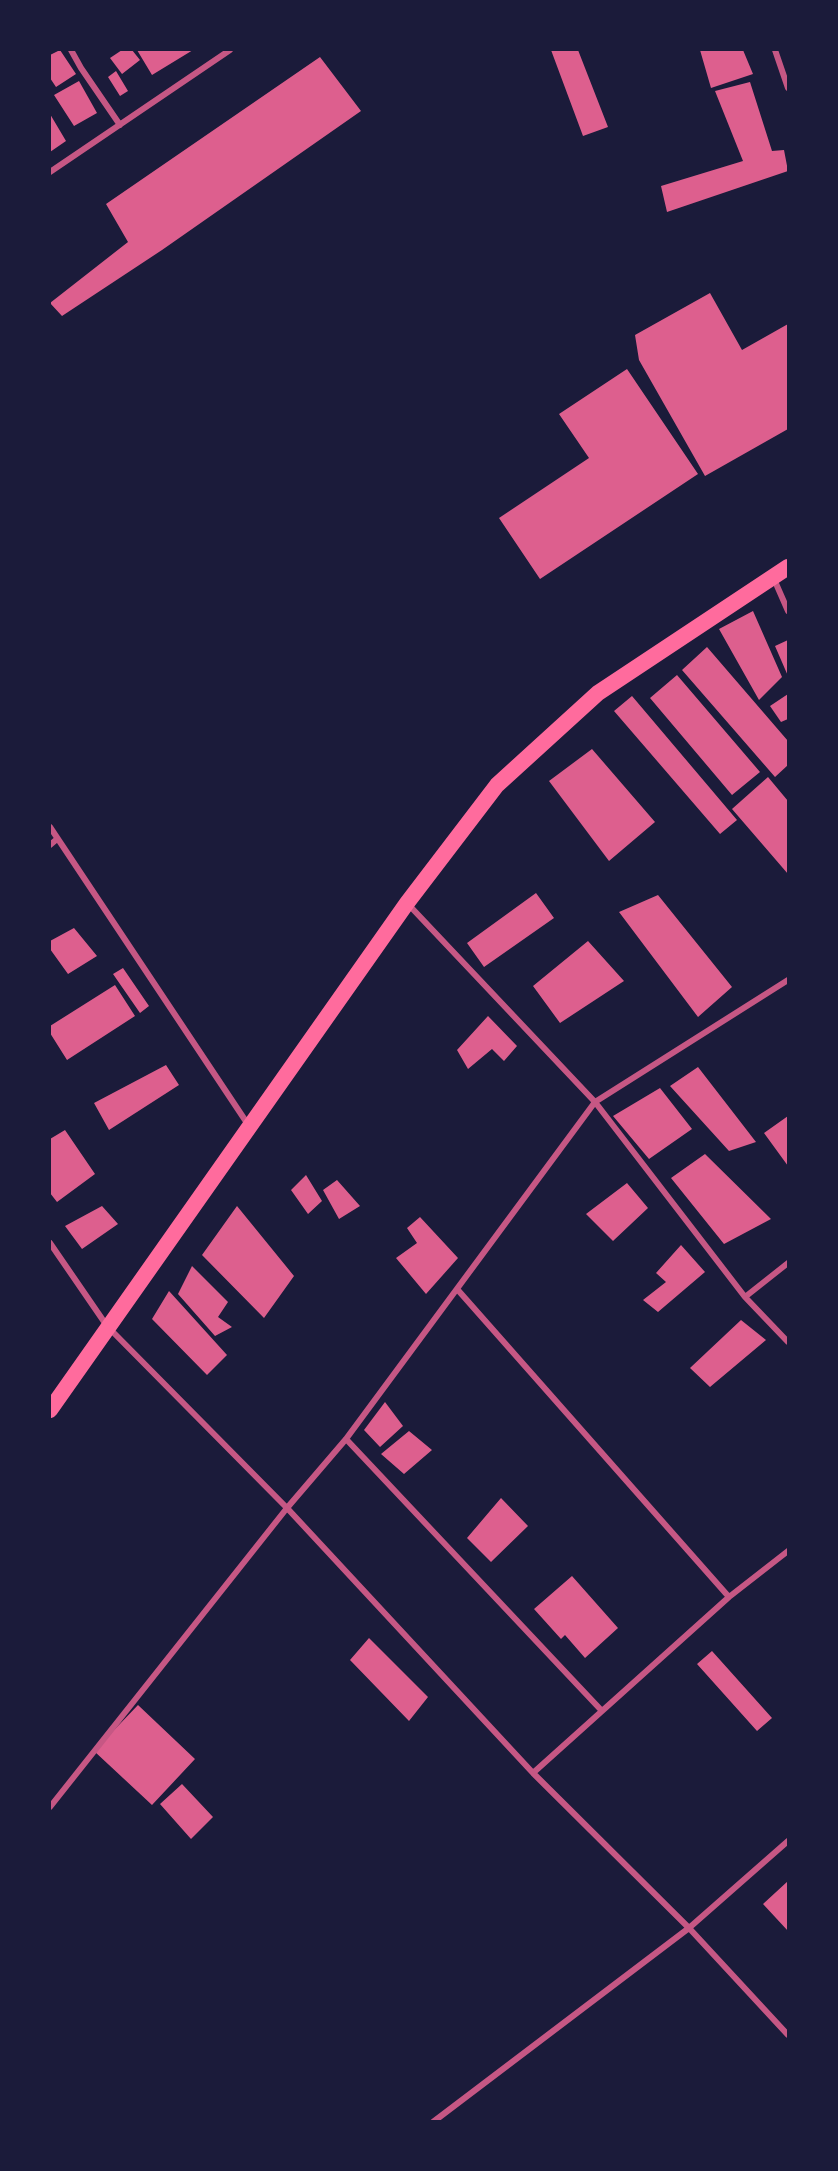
<!DOCTYPE html>
<html>
<head>
<meta charset="utf-8">
<style>
  body { margin:0 }
  #map { position:relative; width:838px; height:2171px; overflow:hidden; background:#1b1b3a; font-family:"DM Sans",sans-serif }
  canvas { display:block }
  .frame { position:absolute; inset:0; border:51px solid #1b1b3a; pointer-events:none }
</style>
</head>
<body>
<div id="map">
<canvas width="838" height="2171"></canvas>
<div class="frame"></div>
</div>
<script>
const g = document.querySelector('canvas').getContext('2d');
g.lineJoin = 'round';
function fillPath(path, color) { g.fillStyle = color; g.fill(path, 'evenodd'); }
function trace(path, color, width, dash) { g.strokeStyle = color; g.lineWidth = width; g.lineCap = dash ? 'butt' : 'round'; g.setLineDash(dash || []); g.stroke(path); }
fillPath(new Path2D(`
  M60,50L76,74L56,87L50,78V55Z
  M122,50H132L140,60L122,74L110,58Z
  M137,50H193L152,75Z
  M551,50H578L608,127L583,136Z
  M700,50H743L753,74L711,88Z
  M320,57L361,111L162,250L62,316L50,303L128,242L106,204Z
  M116,71L128,91L120,96L108,77Z
  M79,81L97,113L74,126L54,95Z
  M750,82L772,151L784,150L788,171L667,212L661,186L743,161L715,91Z
  M50,114L66,141L50,152Z
  M710,293L742,350L788,324V429L705,476L639,360L635,335Z
  M627,369L698,474L540,579L499,518L589,458L559,414Z
  M753,611L782,677L759,700L719,629Z
  M788,640V676L775,646Z
  M707,647L788,741V765L775,777L682,670Z
  M677,675L760,772L732,795L650,698Z
  M788,694V719L781,722L770,706Z
  M632,696L737,820L720,834L614,711Z
  M592,749L655,822L609,861L549,781Z
  M768,777L788,801V874L732,809Z
  M536,893L554,918L484,967L467,943Z
  M658,895L732,987L698,1017L619,912Z
  M74,928L97,956L68,974L50,949V941Z
  M588,941L624,981L560,1023L533,986Z
  M123,968L149,1006L140,1013L113,974Z
  M115,985L135,1016L67,1060L50,1033V1026Z
  M488,1016L517,1046L504,1061L492,1049L468,1069L457,1050Z
  M166,1065L179,1085L109,1130L94,1103Z
  M698,1067L756,1142L729,1151L670,1086Z
  M660,1088L692,1129L649,1159L613,1116Z
  M788,1116V1166L764,1133Z
  M65,1130L95,1174L57,1202L50,1193V1139Z
  M705,1154L771,1219L724,1244L671,1178Z
  M306,1175L322,1201L308,1214L291,1190Z
  M337,1180L360,1206L339,1219L323,1190Z
  M627,1183L648,1208L613,1241L586,1214Z
  M102,1206L118,1224L82,1249L65,1226Z
  M237,1206L294,1276L264,1318L202,1255Z
  M420,1217L458,1258L426,1294L396,1258L417,1243L407,1228Z
  M681,1245L705,1272L658,1312L643,1300L666,1282L656,1273Z
  M192,1266L228,1302L218,1317L232,1327L215,1336L178,1294Z
  M169,1291L227,1355L207,1375L152,1319Z
  M741,1320L766,1340L710,1387L690,1368Z
  M385,1402L403,1426L380,1447L364,1430Z
  M409,1431L432,1450L404,1474L381,1454Z
  M501,1498L528,1526L491,1562L467,1538Z
  M572,1576L618,1628L585,1658L565,1635L561,1639L534,1609Z
  M369,1638L428,1697L409,1721L350,1660Z
  M712,1651L772,1718L757,1731L697,1664Z
  M138,1705L195,1759L152,1805L94,1751Z
  M182,1784L213,1817L191,1839L160,1804Z
  M788,1881V1931L763,1904Z`), '#dd5f8e');
trace(new Path2D(`
  M71,50L81,68L120,125
  M775,50L788,88
  M50,172L230,50
  M774,579L788,611
  M50,827L249,1126
  M50,845L57,839
  M407,903L595,1102L745,1297L788,1342
  M50,1243L107,1326L287,1508L533,1773L689,1928L788,2035
  M457,1289L729,1597
  M745,1297L788,1263
  M346,1439L602,1711
  M533,1773L729,1597L788,1551
  M50,1807L287,1508L346,1439L595,1102L788,980
  M433,2122L689,1928L788,1841`), '#c65784', 6);
trace(new Path2D(`
  M50,1410L407,903L497,785L598,693L788,567`), '#ff6b9d', 16);
</script>
</body>
</html>
